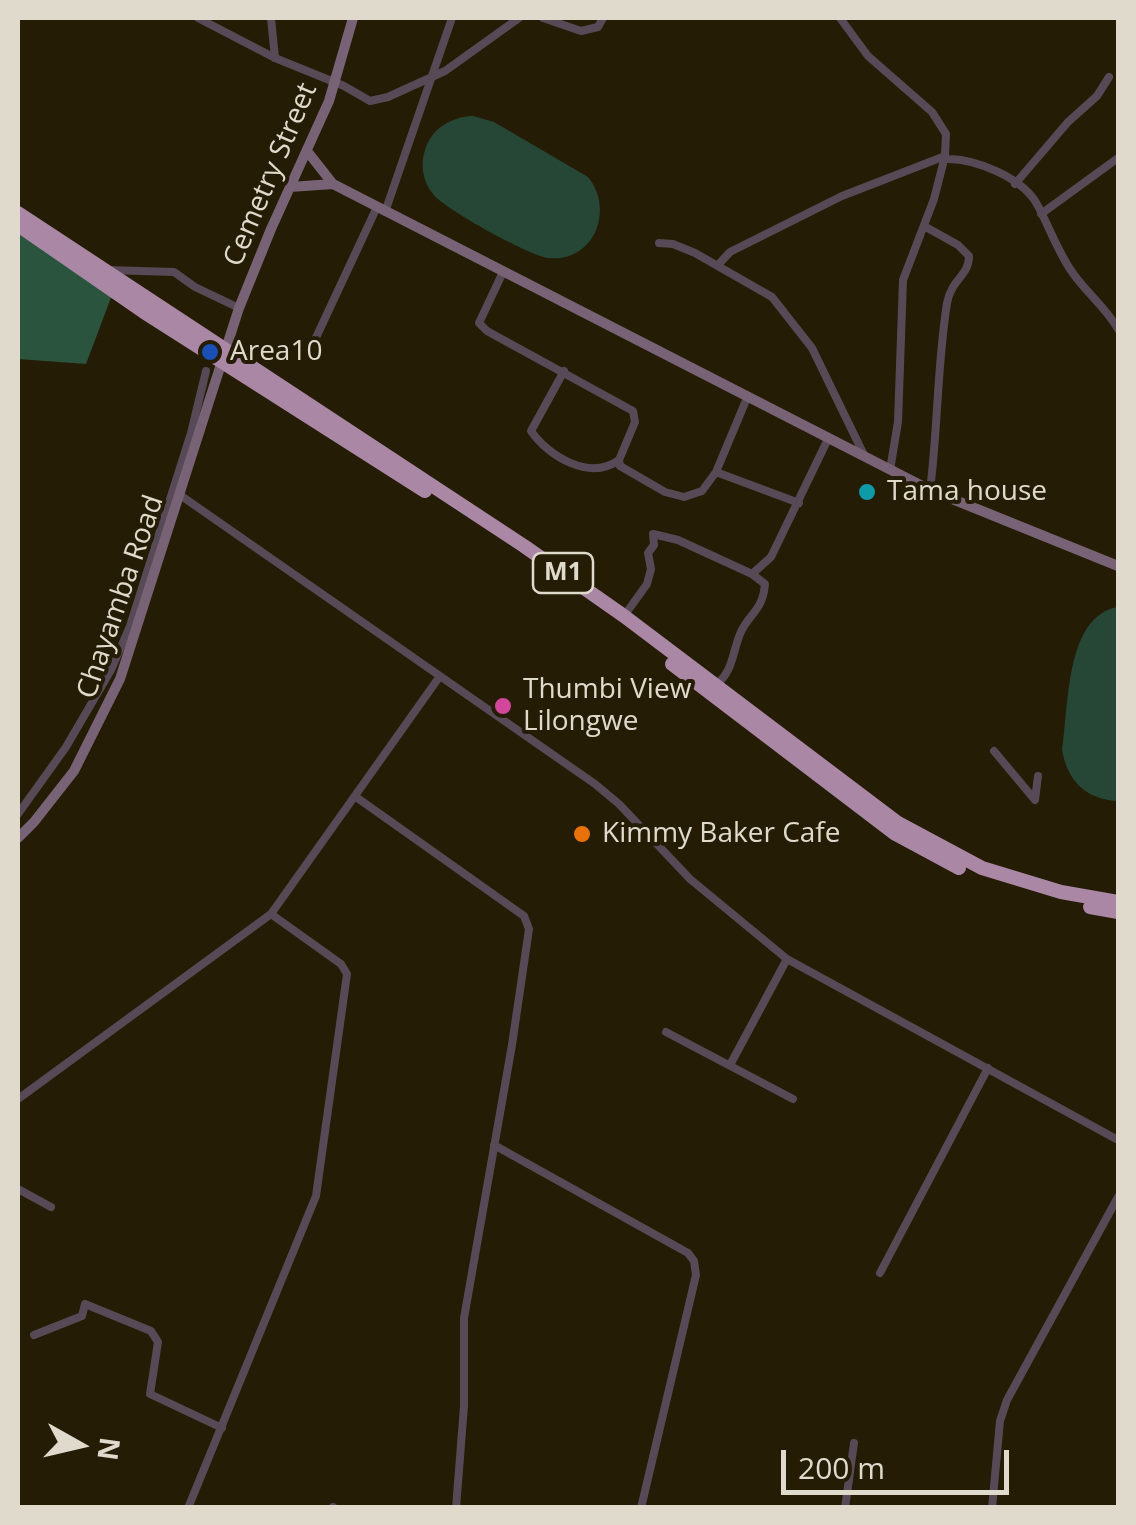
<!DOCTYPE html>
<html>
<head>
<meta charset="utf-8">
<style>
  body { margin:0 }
  #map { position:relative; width:1136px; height:1525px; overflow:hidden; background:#251c05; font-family:"Open Sans",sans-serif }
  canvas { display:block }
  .frame { position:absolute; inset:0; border:20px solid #e0dacc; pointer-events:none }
  .north { position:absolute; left:30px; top:1395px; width:100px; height:100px; -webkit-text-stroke:8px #251c05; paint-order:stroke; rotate:98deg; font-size:28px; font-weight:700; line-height:40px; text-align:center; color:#e0dacc }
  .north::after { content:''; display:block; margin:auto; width:35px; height:45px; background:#e0dacc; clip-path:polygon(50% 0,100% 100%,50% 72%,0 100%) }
  .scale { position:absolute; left:781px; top:1450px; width:228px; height:45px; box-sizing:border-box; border:5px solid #e0dacc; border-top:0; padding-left:12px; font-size:30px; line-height:35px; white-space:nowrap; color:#e0dacc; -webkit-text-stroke:8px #251c05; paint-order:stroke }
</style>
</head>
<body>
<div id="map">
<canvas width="1136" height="1525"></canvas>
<div class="frame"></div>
<div class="north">N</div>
<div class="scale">200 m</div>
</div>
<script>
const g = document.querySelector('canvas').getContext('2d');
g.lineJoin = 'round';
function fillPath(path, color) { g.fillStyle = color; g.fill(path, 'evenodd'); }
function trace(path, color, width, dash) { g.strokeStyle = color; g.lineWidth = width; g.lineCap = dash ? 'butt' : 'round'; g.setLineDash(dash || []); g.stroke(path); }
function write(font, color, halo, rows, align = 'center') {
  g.font = font + ' "Open Sans",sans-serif'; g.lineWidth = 8; g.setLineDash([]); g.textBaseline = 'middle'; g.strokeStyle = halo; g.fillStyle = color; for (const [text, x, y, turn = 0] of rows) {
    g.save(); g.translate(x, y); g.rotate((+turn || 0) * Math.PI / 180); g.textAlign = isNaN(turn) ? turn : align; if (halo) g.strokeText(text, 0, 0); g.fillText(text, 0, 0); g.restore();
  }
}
fillPath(new Path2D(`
  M473,116L494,122L588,177C615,210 594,263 548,258C530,256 444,209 433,194C423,182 420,165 425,150C432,128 451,117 473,116Z
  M1118,607V800L1114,801C1084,797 1068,781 1062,750C1069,707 1065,616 1118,607Z`), '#274736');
fillPath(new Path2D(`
  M18,228L112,295L86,364L18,359Z`), '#2b543f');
trace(new Path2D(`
  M198,18L275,58L344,86L370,101L388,97L445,71L519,18
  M271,18L275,58
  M543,18L581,31L598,27L603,18
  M840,18L868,56L932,112L946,134L945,156L934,199L903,280L898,422L890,470
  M945,159C975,158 1024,178 1038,206C1049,227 1057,249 1070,269C1084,291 1105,306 1118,329
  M1015,184L1068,122L1097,96L1109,77
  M385,212L452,18
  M1041,214L1118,158
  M924,226L958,245L969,256C969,276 952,278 947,303C937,366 938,428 930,490
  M659,243L673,244L695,253L772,297L812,348L864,455
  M718,265L730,252L842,196L945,156
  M108,270L174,272L195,287L239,308
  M503,272L479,323L487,331L633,411L635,422L619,460L620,466L665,492L684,497L702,491L716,472L747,398
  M313,344L377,207
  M564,371L531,431C549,457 590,481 619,460
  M716,472L799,503
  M180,495L595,784L619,804L690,879L787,959L1118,1140
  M624,616L647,584L651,569L648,553L654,545L653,534L678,540L752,574L771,557L828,439
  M716,685C733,671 732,654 740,634C748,614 763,611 765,584L752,574
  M994,751L1035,800L1038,776
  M356,797L524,916L529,929L512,1045L464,1318V1406L456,1508
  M18,814L66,747L111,670L130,626L191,433L206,371
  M666,1032L793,1099
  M730,1065L787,959
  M18,1099L271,914L440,676
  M494,1145L688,1253L694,1261L696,1275L641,1508
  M18,1189L51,1207
  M880,1273L988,1068
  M34,1335L82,1316L85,1304L151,1331L158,1342L150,1394L222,1428
  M188,1508L316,1196L347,974L341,964L271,914
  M333,1508V1507
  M845,1508L854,1443
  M992,1508L1000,1421L1007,1400L1118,1197`), '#574a56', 8);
trace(new Path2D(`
  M307,151L333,184L930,490L1118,566
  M290,187L333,184
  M18,838L34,822L74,771L120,679L239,308L271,229L329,101L353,18`), '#786376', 10);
trace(new Path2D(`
  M18,213L524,546L624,616L898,823L982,868L1061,892L1118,902
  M18,225L144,312L425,491
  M672,664L894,833L959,868
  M1090,907L1118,912`), '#a987a5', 14);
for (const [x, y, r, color] of [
  [210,352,10,"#1a4fb4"],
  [867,492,10,"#0f9aa8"],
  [503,706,10,"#d1479c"],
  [582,834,10,"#e8710a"]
]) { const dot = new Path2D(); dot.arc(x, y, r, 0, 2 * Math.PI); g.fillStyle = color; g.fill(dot); trace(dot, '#251c05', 4); }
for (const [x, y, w] of [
  [563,573,60]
]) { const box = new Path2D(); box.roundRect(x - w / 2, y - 20, w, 40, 8); g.fillStyle = '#251c05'; g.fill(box); trace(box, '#e0dacc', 2.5); }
write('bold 25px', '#e0dacc', null, [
  ["M1",563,573]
]);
write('28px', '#e0dacc', '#251c05', [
  ["Cemetry Street",271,175,-67],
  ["Chayamba Road",121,597,-71]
]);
write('28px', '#e0dacc', '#251c05', [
  ["Area10",230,352],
  ["Tama house",887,492],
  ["Thumbi View",523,690],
  ["Lilongwe",523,722],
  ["Kimmy Baker Cafe",602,834]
], 'left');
</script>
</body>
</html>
